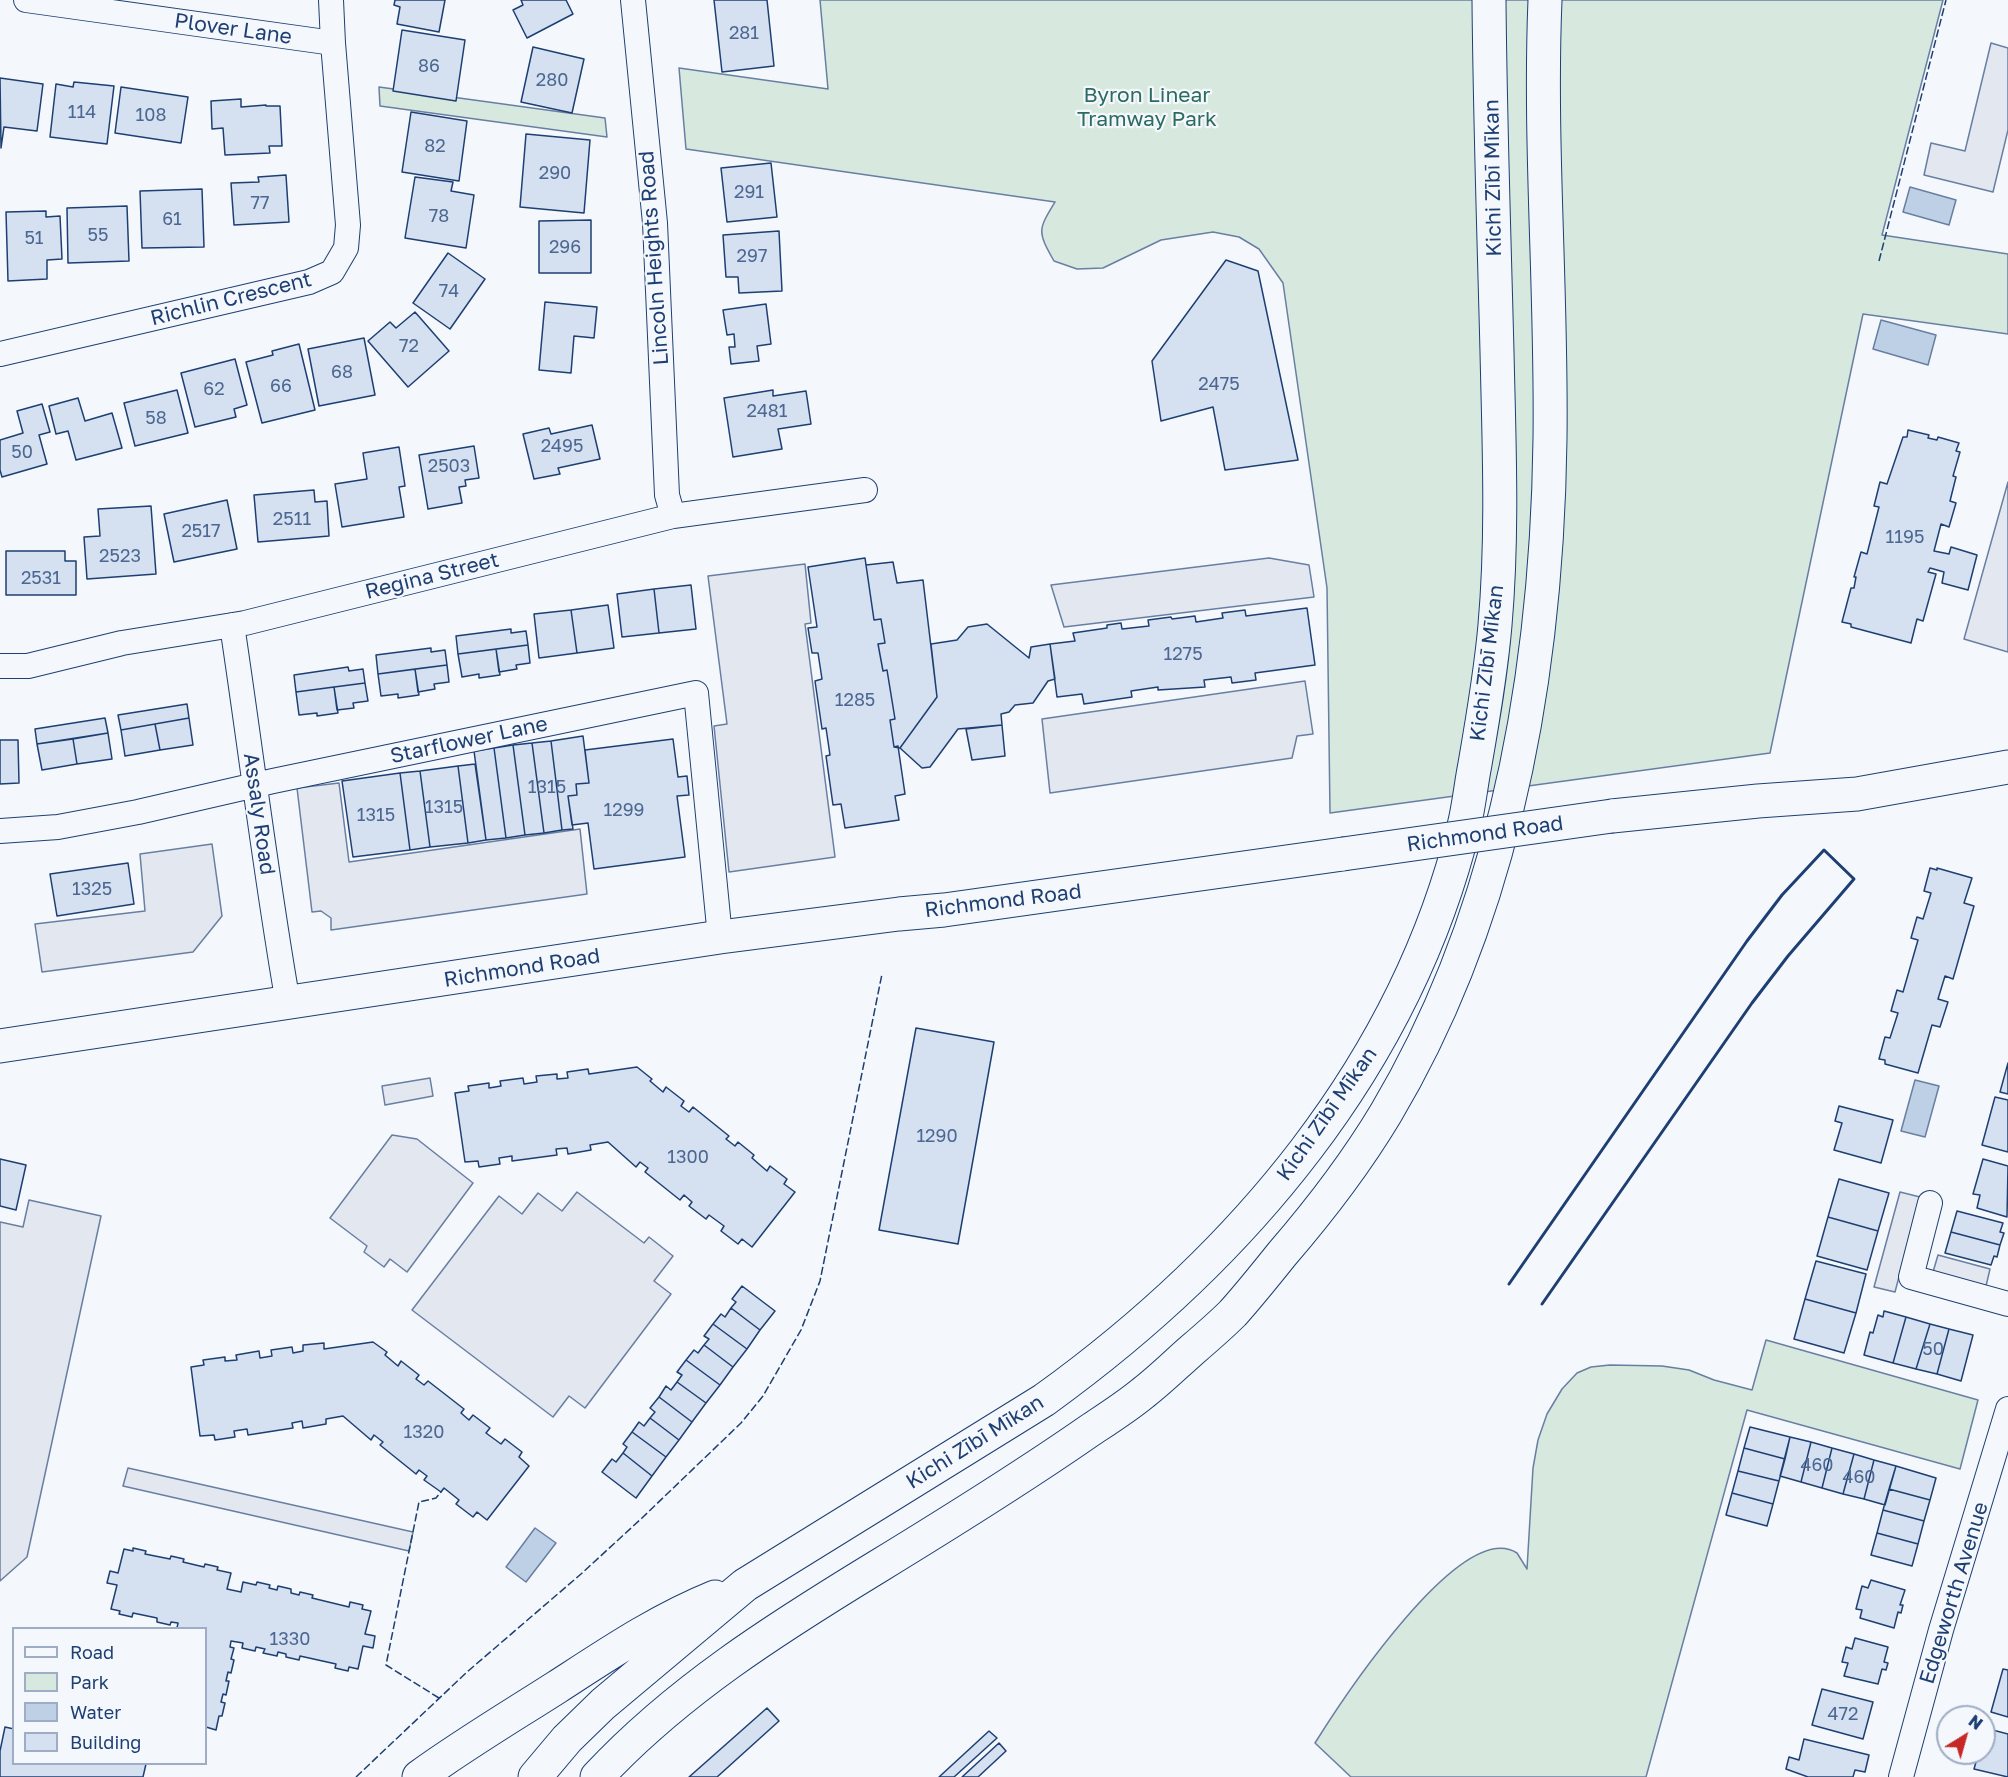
<!DOCTYPE html>
<html>
<head>
<meta charset="utf-8">
<style>
  body { margin:0 }
  #map { position:relative; width:2008px; height:1777px; overflow:hidden; background:#f4f7fb; font-family:"Golos Text",sans-serif }
  canvas { display:block }
  .legend { position:absolute; left:12px; top:1627px; width:195px; height:138px; box-sizing:border-box; background:#f4f7fb; border:2px solid #9eadc5; margin:0; padding:8px 10px; list-style:none; font-size:18px; color:#1d3f73 }
  .legend li { display:flex; align-items:center; gap:12px; height:30px }
  .legend b { width:30px; border:2px solid #9eadc5 }
  .north { position:absolute; left:1936px; top:1705px; width:60px; height:60px; box-sizing:border-box; background:#f4f7fb; border:2px solid #9eadc5; border-radius:50%; rotate:37deg; font-size:16px; font-weight:700; line-height:24px; text-align:center; color:#1d3f73 }
  .north::after { content:''; display:block; margin:auto; width:21px; height:27px; background:#c62828; clip-path:polygon(50% 0,100% 100%,50% 72%,0 100%) }
</style>
</head>
<body>
<div id="map">
<canvas width="2008" height="1777"></canvas>
<ul class="legend">
<li><b style="height:8px;background:#f4f7fb"></b>Road</li>
<li><b style="height:16px;background:#d7e8df"></b>Park</li>
<li><b style="height:16px;background:#bed0e5"></b>Water</li>
<li><b style="height:16px;background:#d5e0f0"></b>Building</li>
</ul>
<div class="north">N</div>
</div>
<script>
const g = document.querySelector('canvas').getContext('2d');
g.lineJoin = 'round';
function fillPath(path, color) { g.fillStyle = color; g.fill(path, 'evenodd'); }
function trace(path, color, width, dash) { g.strokeStyle = color; g.lineWidth = width; g.lineCap = dash ? 'butt' : 'round'; g.setLineDash(dash || []); g.stroke(path); }
function write(font, color, halo, rows, align = 'center') {
  g.font = font + ' "Golos Text",sans-serif'; g.lineWidth = 4.5; g.setLineDash([]); g.textBaseline = 'middle'; g.strokeStyle = halo; g.fillStyle = color; for (const [text, x, y, turn = 0] of rows) {
    g.save(); g.translate(x, y); g.rotate((+turn || 0) * Math.PI / 180); g.textAlign = isNaN(turn) ? turn : align; if (halo) g.strokeText(text, 0, 0); g.fillText(text, 0, 0); g.restore();
  }
}
const green = new Path2D(`
  M820,0H1943L1882,235L2008,254V334L1863,314L1770,753L1330,813L1327,588L1283,283L1259,249L1239,237L1213,232L1161,240L1103,268L1077,269L1054,261C1037,231 1038,230 1055,202L686,149L679,68L828,89Z
  M379,87L605,118L607,137L380,106Z
  M1766,1340L1978,1400L1960,1469L1747,1410L1646,1777H1351L1315,1743C1340,1703 1461,1517 1517,1553L1527,1569L1533,1468L1538,1440L1547,1414L1562,1389L1577,1373L1591,1367L1610,1365L1662,1366L1689,1370L1714,1380L1752,1390Z`);
fillPath(green, '#d7e8df');
trace(green, '#687fa3', 1.5);
const parking = new Path2D(`
  M1991,43L2008,48V130L1993,192L1924,175L1931,143L1965,151Z
  M2008,482V652L1964,639Z
  M1269,558L1309,565L1314,597L1064,627L1051,585Z
  M805,564L811,623L805,624L835,857L729,872L714,726L727,724L708,576Z
  M1305,681L1313,734L1297,736L1292,758L1050,793L1042,719Z
  M339,783L349,862L580,829L587,894L331,930V918L321,911L312,912L297,788Z
  M212,844L222,916L193,952L42,972L35,924L145,911L140,854Z
  M430,1078L433,1096L385,1105L382,1086Z
  M392,1135L417,1139L473,1183L407,1272L390,1259L384,1267L364,1252L367,1246L330,1218Z
  M577,1192L644,1243L649,1237L673,1256L654,1281L671,1294L585,1408L569,1396L553,1417L412,1310L499,1196L522,1214L538,1193L562,1211Z
  M1900,1192L1920,1197L1895,1292L1874,1287Z
  M29,1200L101,1216L27,1557L0,1581V1222L23,1227Z
  M1938,1255L1990,1269L1986,1286L1933,1272Z
  M128,1468L413,1532L409,1551L123,1486Z`);
fillPath(parking, '#e3e8f0');
trace(parking, '#687fa3', 1.5);
const water = new Path2D(`
  M1910,187L1956,200L1949,225L1903,212Z
  M1881,320L1936,335L1928,365L1873,349Z
  M1915,1080L1939,1086L1925,1137L1901,1131Z
  M535,1528L556,1543L526,1582L506,1567Z`);
fillPath(water, '#bed0e5');
trace(water, '#687fa3', 1.5);
const building = new Path2D(`
  M395,0H445L439,32L397,24L400,7L394,5Z
  M521,0H566L573,14L527,38L513,10L523,5Z
  M714,0H767L774,66L722,72Z
  M402,30L465,40L456,101L393,91Z
  M533,47L584,59L572,113L521,102Z
  M0,78L43,84L37,131L4,127L1,148Z
  M74,82L114,86L107,144L50,137L56,84L73,87Z
  M121,87L188,97L181,143L115,133Z
  M241,99V107L266,105V106H280L282,146H269L270,153L225,155L223,128L212,129L211,101Z
  M411,112L467,121L459,181L402,172Z
  M526,134L590,140L584,213L520,207Z
  M771,163L777,217L727,222L721,168Z
  M286,175L289,222L234,225L231,183L259,182L258,177Z
  M415,177L453,182L451,191L474,195L466,248L405,238Z
  M202,189L204,247L142,248L140,191Z
  M127,206L129,261L68,263L67,208Z
  M46,211V217L60,216L62,259L47,260V279L8,281L6,212Z
  M591,220V273H539V221Z
  M779,231L782,291L739,293L738,277H726L723,235Z
  M448,253L485,279L450,329L413,303Z
  M1226,260L1258,271L1298,460L1225,470L1213,407L1161,421L1152,361Z
  M545,302L597,307L594,338L574,336L571,373L539,370Z
  M766,304L771,344L757,346L759,361L731,364L729,347H735L734,334L727,335L723,310Z
  M415,312L449,351L408,387L368,341L390,322L396,328Z
  M364,338L375,395L319,406L308,349Z
  M299,344L315,410L262,423L246,362L273,355L272,351Z
  M235,359L247,405L234,409L236,417L195,427L181,373Z
  M177,390L188,433L135,446L124,403Z
  M773,390V396L806,391L811,424L778,429L782,449L733,457L724,398Z
  M78,398L85,421L112,413L122,448L76,460L68,431L56,434L49,406Z
  M42,404L50,432L39,435L47,464L2,477L0,470V440L23,433L17,411Z
  M592,425L600,459L558,468L560,474L534,479L523,434L549,428L551,434Z
  M1908,430L1929,435L1928,438L1937,440L1938,437L1959,443L1956,451L1960,452L1953,476L1956,477L1950,501L1956,503L1949,527L1941,524L1934,551L1949,554L1951,547L1977,555L1968,590L1942,583L1944,572L1930,568L1928,572L1936,574L1923,621L1917,619L1911,643L1851,627V624L1842,622L1851,588H1854L1856,577H1854L1861,552L1867,554L1879,507L1874,506L1880,482L1887,484L1903,437H1907Z
  M474,446L479,478L465,480L466,486L459,487L462,503L428,509L419,455Z
  M399,447L405,486L399,487L404,517L342,527L335,484L367,479L363,453Z
  M314,490L315,502L327,501L329,536L258,542L254,495Z
  M227,500L237,549L174,562L164,514Z
  M151,506L156,574L87,579L84,537L100,536L98,509Z
  M6,551H65V561H76V595H6Z
  M865,558L874,620L881,619L885,643L878,644L883,671L887,670L895,719L890,720L894,747L898,746L905,794L895,796L899,820L845,828L841,804L833,805L826,756L830,755L826,728L822,729L815,681L822,679L818,653H812L808,628L817,627L808,567Z
  M893,562L897,583L923,580L937,697L900,748L894,747L890,720L895,719L887,670L883,671L878,644L885,643L881,619L874,620L866,565Z
  M691,585L696,629L659,633L654,589Z
  M654,589L659,633L622,637L617,594Z
  M608,605L614,648L577,653L571,610Z
  M1307,608L1315,665L1255,673L1256,680L1232,683L1231,677L1204,680L1205,687L1158,690V687L1131,691L1132,697L1084,704L1082,694L1057,697L1050,644L1075,641L1073,633L1107,628V625L1121,623L1122,629L1149,626L1148,620L1171,617L1172,619L1195,616L1196,622L1223,618L1222,613L1245,610L1246,616Z
  M571,610L577,653L539,658L534,614Z
  M987,624L1029,658L1031,647L1050,644L1055,679L1048,681L1033,703L1015,705L1009,712L1001,714L1002,725L958,729L930,767L922,768L900,748L937,697L931,644L957,640L968,627Z
  M511,629V633L526,631L528,645L458,654L456,636Z
  M528,645L530,663L516,665L517,669L499,672L496,649Z
  M431,648V652L445,650L447,665L378,674L376,655Z
  M496,649L500,675L479,678V674L462,677L458,654Z
  M447,665L449,682L434,684L435,689L418,692L415,669Z
  M348,667L349,671L363,669L365,683L296,692L294,675Z
  M415,669L419,695L398,698V694L381,696L378,674Z
  M365,683L368,701L353,703L354,708L337,710L334,687Z
  M334,687L338,713L317,716V713L299,715L296,692Z
  M187,704L189,718L121,730L118,715Z
  M105,718L108,733L37,744L35,729Z
  M189,718L193,745L160,750L155,724Z
  M155,724L160,750L125,756L121,730Z
  M1002,725L1005,756L972,760L966,729Z
  M108,733L112,759L77,764L73,739Z
  M583,736L589,783L576,784L577,795L568,796L573,829L562,830L551,741Z
  M73,739L77,764L42,770L37,744Z
  M673,739L678,777L687,776L689,795L677,796L685,857L594,869L588,823L572,825L568,796L577,795L576,784L589,783L585,750Z
  M0,740H18L19,783L0,784Z
  M551,741L562,830L544,833L532,743Z
  M532,743L544,833L525,835L513,745Z
  M513,745L525,835L506,838L494,748Z
  M494,748L506,838L486,840L474,751Z
  M475,764L486,840L468,843L458,766Z
  M458,766L468,843L430,847L420,771Z
  M420,771L430,847L410,850L400,773Z
  M400,773L410,850L353,857L342,781Z
  M128,863L134,904L57,916L50,874Z
  M1930,868L1937,870V868L1972,878L1964,903L1974,906L1953,979L1945,976L1938,999L1948,1002L1940,1027L1932,1025L1918,1073L1885,1064V1060L1879,1059L1885,1037L1890,1038L1898,1013L1891,1011L1897,990L1903,992L1918,940L1911,938L1917,917L1923,919L1931,893L1924,891Z
  M916,1028L994,1042L958,1244L879,1230Z
  M2008,1063V1094L2000,1092Z
  M637,1067L652,1079L650,1081L663,1092L666,1087L684,1101L681,1106L689,1112L693,1107L729,1136L726,1139L735,1146L738,1142L754,1155L752,1158L767,1171L770,1166L787,1179L784,1184L795,1192L752,1247L742,1239L738,1244L721,1231L724,1226L709,1215L706,1219L689,1206L692,1202L684,1195L680,1200L645,1172L648,1168L640,1162L636,1167L608,1142L590,1145L591,1150L568,1154L567,1148L556,1149L557,1155L512,1161V1156L499,1158L500,1164L479,1167L478,1161L465,1162L455,1093L469,1091L468,1086L489,1083V1088L501,1086L500,1081L523,1078L524,1084L537,1082L536,1076L557,1074V1079L568,1078L567,1072L588,1069L589,1074Z
  M1995,1097L2008,1100V1152L1982,1145Z
  M1839,1106L1893,1120L1881,1163L1834,1150L1842,1123L1835,1121Z
  M0,1159L26,1165L16,1210L0,1206Z
  M1983,1159L2008,1166L2007,1217L1977,1208L1980,1195L1973,1194Z
  M1839,1179L1889,1193L1878,1231L1828,1217Z
  M1957,1211L2003,1223L2000,1232L2004,1233L2000,1245L1951,1232Z
  M1828,1217L1878,1231L1867,1270L1817,1256Z
  M1951,1232L2000,1245L1997,1257L1994,1256L1991,1265L1945,1253Z
  M1816,1261L1866,1274L1856,1313L1805,1299Z
  M742,1286L775,1311L760,1330L731,1308L736,1302L732,1299Z
  M1805,1299L1856,1313L1844,1353L1794,1339Z
  M731,1308L760,1330L747,1349L713,1324L721,1314L725,1317Z
  M1884,1311L1906,1317L1893,1363L1864,1355L1870,1332L1873,1333L1878,1315L1883,1317Z
  M1906,1317L1930,1324L1916,1369L1893,1363Z
  M713,1324L747,1349L733,1367L704,1345L709,1339L704,1336Z
  M1930,1324L1949,1329L1937,1374L1916,1369Z
  M1949,1329L1973,1335L1961,1381L1937,1374Z
  M373,1342L387,1352L385,1355L398,1366L401,1361L419,1375L416,1379L424,1385L428,1381L464,1409L461,1413L469,1420L473,1415L490,1428L486,1433L501,1444L505,1439L522,1452L519,1457L529,1466L487,1520L477,1512L473,1517L456,1504L459,1500L444,1488L441,1492L424,1480L427,1476L419,1470L416,1474L380,1445L383,1442L374,1435L371,1440L343,1416L326,1419V1424L303,1428L302,1421L292,1423L293,1428L248,1435L247,1429L234,1431L235,1437L215,1440L214,1435L200,1436L191,1367L204,1365L203,1360L225,1357V1361L237,1360L236,1355L259,1351L260,1358L272,1356L271,1350L292,1347L293,1353L303,1351V1345L324,1343V1349Z
  M704,1345L733,1367L720,1385L686,1360L694,1350L698,1353Z
  M686,1360L720,1385L706,1403L677,1382L682,1375L677,1372Z
  M677,1382L706,1403L692,1422L659,1397L666,1386L671,1390Z
  M659,1397L692,1422L679,1440L650,1418L655,1412L650,1408Z
  M650,1418L679,1440L666,1457L632,1432L639,1422L644,1426Z
  M1750,1427L1790,1437L1785,1459L1744,1448Z
  M632,1432L666,1457L652,1476L623,1453L627,1447L623,1444Z
  M1790,1437L1811,1442L1801,1482L1780,1476Z
  M1811,1442L1832,1448L1822,1488L1801,1482Z
  M1744,1448L1785,1459L1779,1481L1738,1471Z
  M1832,1448L1854,1454L1843,1494L1822,1488Z
  M623,1453L652,1476L636,1498L602,1472L612,1459L616,1462Z
  M1854,1454L1874,1460L1864,1499L1843,1494Z
  M1874,1460L1896,1466L1885,1505L1864,1499Z
  M1896,1466L1936,1478L1930,1500L1889,1489Z
  M1738,1471L1779,1481L1773,1504L1732,1493Z
  M1889,1489L1930,1500L1924,1521L1883,1510Z
  M1732,1493L1773,1504L1767,1526L1726,1515Z
  M1883,1510L1924,1521L1918,1544L1877,1533Z
  M1877,1533L1918,1544L1912,1566L1871,1555Z
  M133,1548L146,1551L145,1554L170,1559L171,1556L184,1559L183,1562L204,1567L205,1564L218,1567L217,1570L231,1573L227,1589L241,1592L243,1582L256,1585L257,1582L270,1585L269,1588L277,1590L278,1586L291,1589V1593L299,1595L300,1592L313,1595L312,1598L349,1607L350,1602L363,1605L362,1609L371,1611L365,1634L375,1636L373,1648L363,1646L358,1669L349,1667L348,1671L335,1668L336,1664L300,1656L299,1660L286,1657V1654L278,1652L277,1656L263,1653L265,1649L256,1647L255,1651L242,1648L243,1643L231,1641L230,1647L234,1648L231,1659L234,1660L231,1673L228,1672L226,1681H229L226,1695L223,1694L221,1702L225,1703L222,1716H219L216,1730L206,1727V1628H177L178,1623L171,1622L170,1625L157,1622V1618L133,1613L132,1617L119,1614L120,1611L111,1609L117,1585L107,1583L110,1571L118,1573L124,1549L133,1551Z
  M1871,1580L1905,1590L1900,1605H1903L1901,1613L1898,1612L1894,1628L1860,1618L1862,1610L1856,1609L1862,1586L1868,1588Z
  M1855,1638L1888,1647L1884,1662L1888,1663L1886,1670L1882,1669L1878,1684L1844,1676L1848,1663L1842,1662L1846,1647L1852,1649Z
  M2003,1669L2008,1670V1717L1991,1712Z
  M1822,1689L1873,1702L1863,1739L1812,1725Z
  M767,1708L779,1721L717,1777H689Z
  M5,1727L14,1729V1764H146L143,1777H0V1751Z
  M1985,1728L2008,1734V1777L1974,1769L1978,1755L1976,1753H1984Z
  M989,1731L997,1738L954,1777H939Z
  M1804,1739L1869,1755L1865,1772L1855,1770L1853,1777H1808L1786,1769L1789,1757L1799,1760Z
  M999,1743L1006,1751L978,1777H962Z`);
fillPath(building, '#d5e0f0');
trace(building, '#1d3f73', 1.5);
const street = new Path2D(`
  M26,0L333,43
  M633,0L655,223L667,495L673,516
  M0,354L309,282L332,272L346,248L348,225L333,43L331,0
  M232,625C251,751 266,878 288,1003
  M0,666H28L122,643L245,623L673,516L865,490
  M0,831L58,827L138,812L273,781L696,693L720,937
  M1930,1203L1911,1277L2008,1304
  M1901,1777L1941,1630L2008,1409`);
const secondary = new Path2D(`
  M1612,816L1758,801L1857,794L2008,767
  M0,1046L720,937L899,914L944,910L1343,854`);
const highway = new Path2D(`
  M419,1777C463,1745 510,1717 557,1687C608,1654 658,1620 715,1597
  M535,1777L567,1739L603,1704L745,1585L1044,1400C1241,1258 1405,1066 1464,826C1469,806 1471,784 1475,764C1483,718 1491,672 1495,625C1503,534 1499,442 1497,352C1494,234 1490,117 1489,0
  M597,1777C677,1691 777,1628 877,1567C949,1523 1020,1479 1089,1431C1107,1419 1126,1407 1143,1393C1160,1380 1176,1364 1192,1350C1206,1338 1220,1326 1233,1313C1250,1294 1266,1274 1282,1254C1320,1210 1356,1163 1386,1113C1506,911 1547,671 1550,439C1552,292 1539,146 1545,0`);
trace(street, '#1d3f73', 26);
trace(secondary, '#1d3f73', 35);
trace(highway, '#1d3f73', 35);
trace(street, '#f4f7fb', 24);
trace(secondary, '#f4f7fb', 33);
trace(highway, '#f4f7fb', 33);
const secondaryBridge = new Path2D(`
  M1343,854L1612,816`);
trace(secondaryBridge, '#1d3f73', 35, []);
trace(secondaryBridge, '#f4f7fb', 33);
trace(new Path2D(`
  M1879,261L1946,0
  M439,1698L386,1665L419,1502L436,1498L441,1492
  M356,1777L467,1672L581,1574L642,1518L741,1423L763,1396L801,1330L820,1281L882,974`), '#1d3f73', 1.5, [8, 3]);
trace(new Path2D(`
  M1509,1284L1747,941L1782,895L1824,850L1854,879L1788,956L1752,1003L1542,1304`), '#1d3f73', 3);
write('18px', '#4b6792', null, [
  ["281",744,33],
  ["86",429,66],
  ["280",552,80],
  ["114",82,112],
  ["108",151,115],
  ["82",435,146],
  ["290",555,173],
  ["291",749,192],
  ["77",260,203],
  ["78",439,216],
  ["61",172,219],
  ["55",98,235],
  ["51",34,238],
  ["296",565,247],
  ["297",752,256],
  ["74",449,291],
  ["72",409,346],
  ["68",342,372],
  ["2475",1219,384],
  ["66",281,386],
  ["62",214,389],
  ["2481",767,411],
  ["58",156,418],
  ["2495",562,446],
  ["50",22,452],
  ["2503",449,466],
  ["2511",292,519],
  ["2517",201,531],
  ["1195",1905,537],
  ["2523",120,556],
  ["2531",41,578],
  ["1275",1183,654],
  ["1285",855,700],
  ["1315",547,787],
  ["1315",444,807],
  ["1299",624,810],
  ["1315",376,815],
  ["1325",92,889],
  ["1290",937,1136],
  ["1300",688,1157],
  ["50",1933,1349],
  ["1320",424,1432],
  ["460",1817,1465],
  ["460",1859,1477],
  ["1330",290,1639],
  ["472",1843,1714]
]);
write('21px', '#1d3f73', '#f4f7fb', [
  ["Plover Lane",233,29,8],
  ["Kichi Zībī Mīkan",1493,178,-91],
  ["Lincoln Heights Road",654,258,-94],
  ["Richlin Crescent",231,299,-14],
  ["Regina Street",432,576,-14],
  ["Kichi Zībī Mīkan",1487,663,-83],
  ["Starflower Lane",469,740,-12],
  ["Assaly Road",259,814,82],
  ["Richmond Road",1485,834,-8],
  ["Richmond Road",1003,901,-7],
  ["Richmond Road",522,968,-9],
  ["Kichi Zībī Mīkan",1327,1114,-55],
  ["Kichi Zībī Mīkan",975,1442,-32],
  ["Edgeworth Avenue",1954,1593,-73]
]);
write('21px', '#2c6c60', '#f4f7fb', [
  ["Byron Linear",1147,95],
  ["Tramway Park",1147,119]
]);
</script>
</body>
</html>
